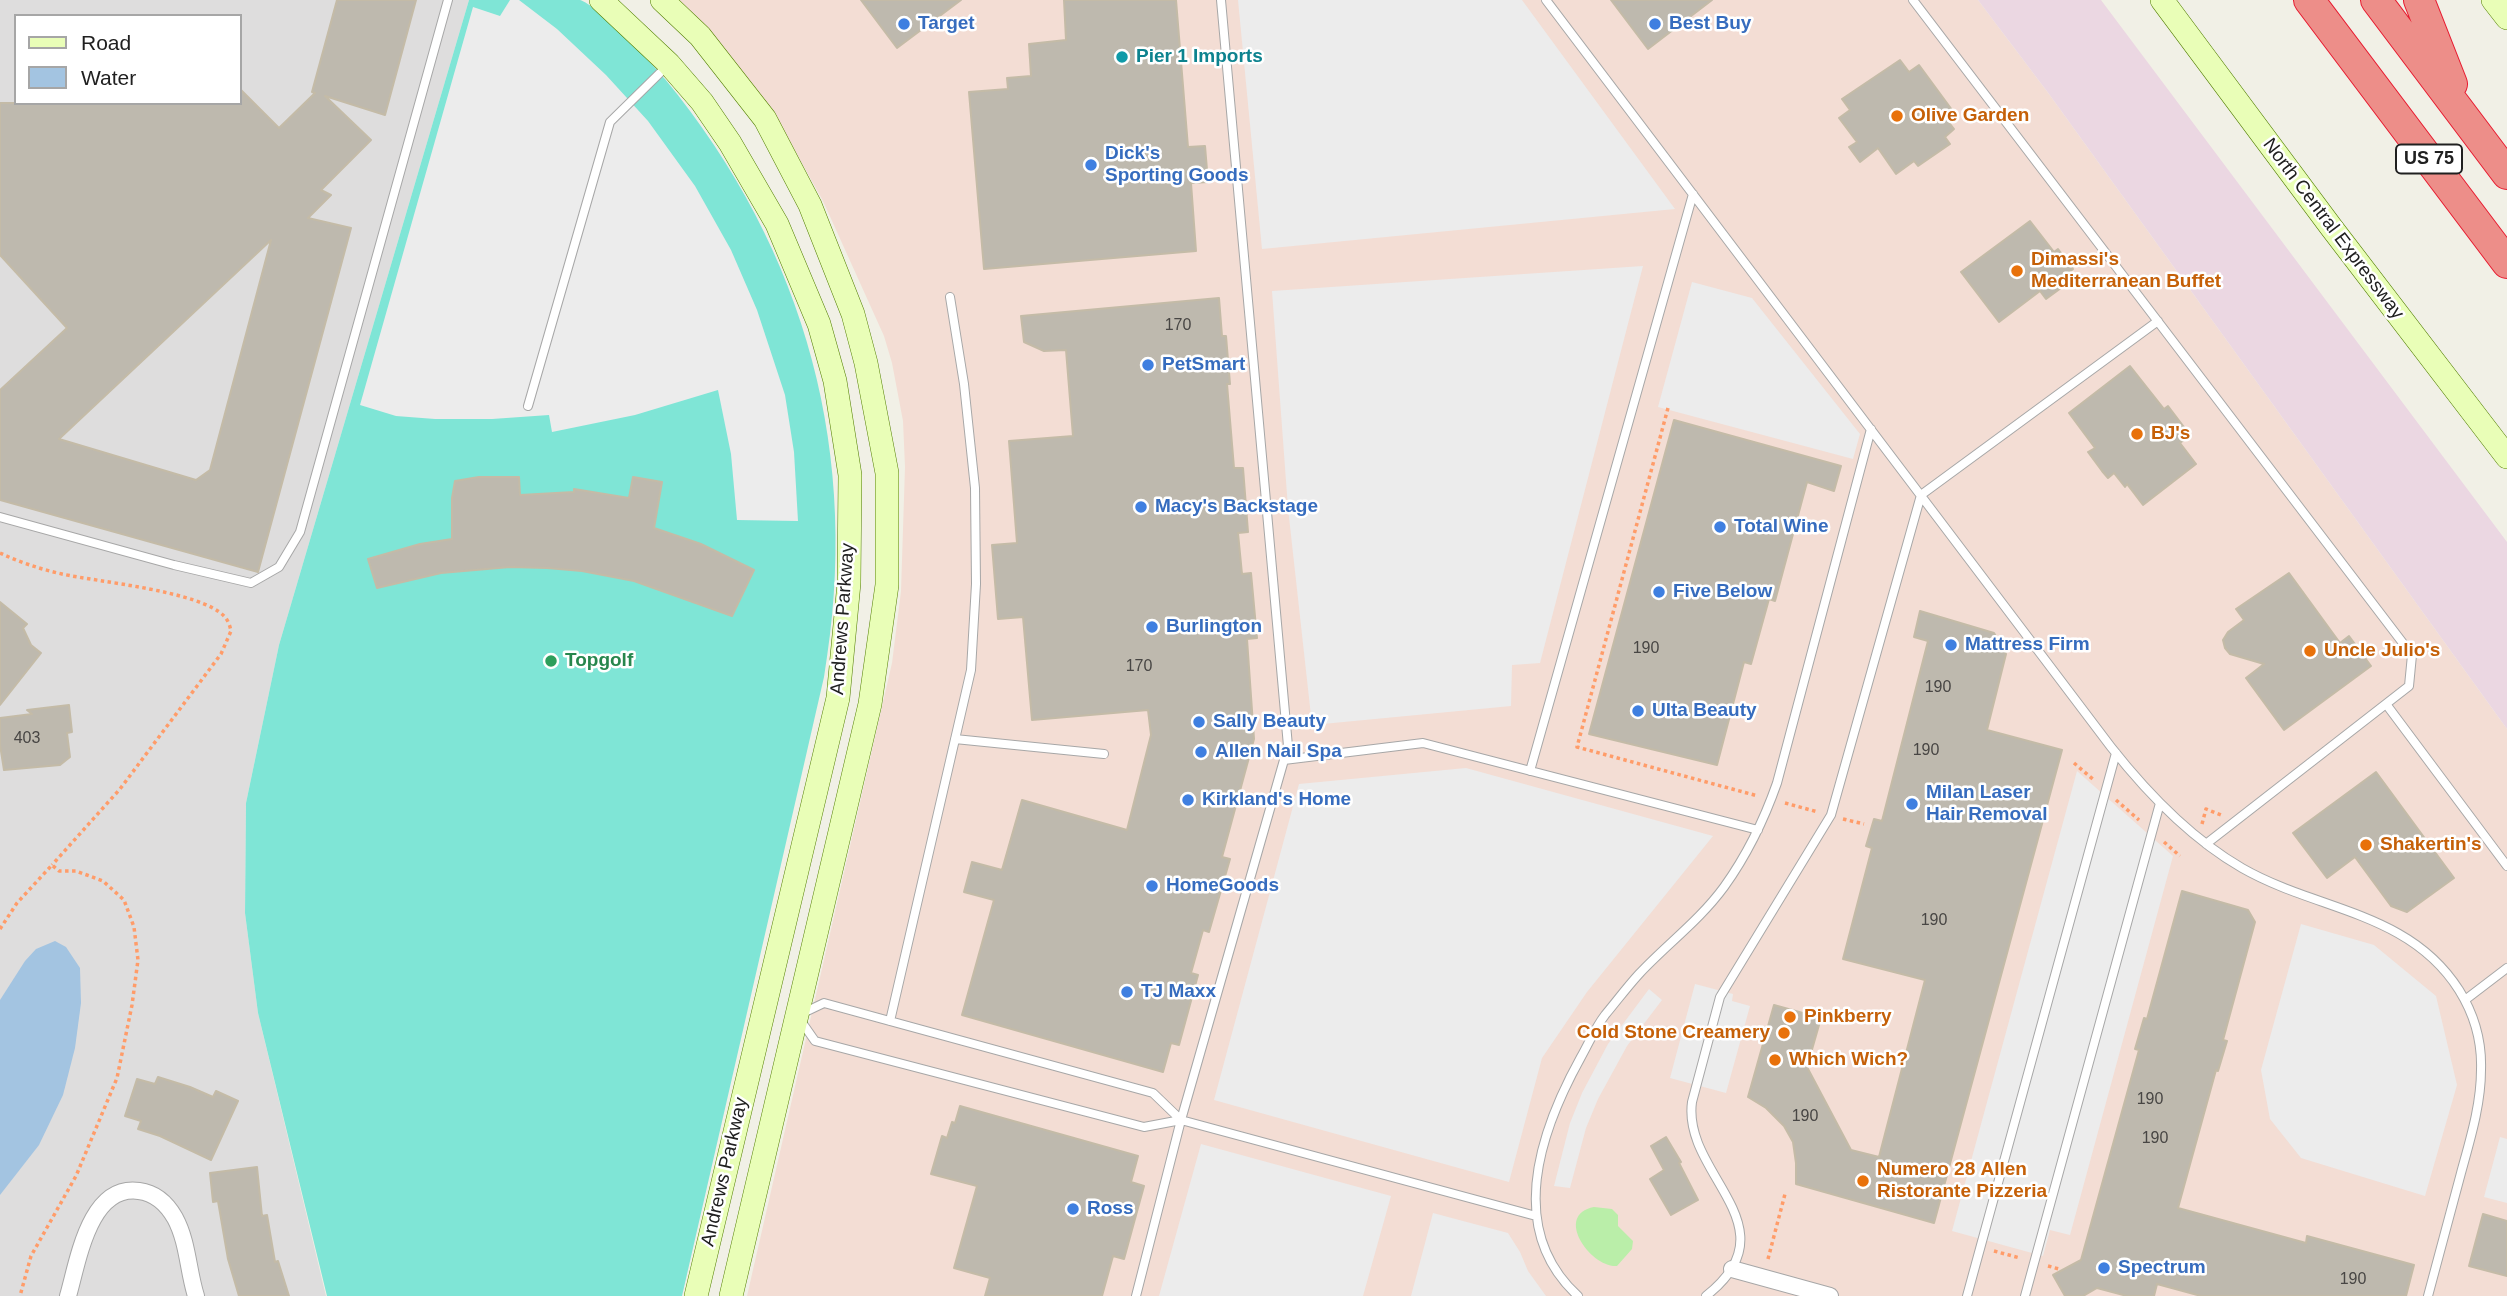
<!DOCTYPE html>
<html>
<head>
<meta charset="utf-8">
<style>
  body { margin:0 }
  #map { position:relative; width:2507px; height:1296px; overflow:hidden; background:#f1f0e6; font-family:Arial,sans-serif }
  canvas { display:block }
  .legend { position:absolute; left:14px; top:14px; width:228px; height:91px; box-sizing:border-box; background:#fff; border:2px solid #a6a6a6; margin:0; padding:9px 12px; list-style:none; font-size:21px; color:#202020 }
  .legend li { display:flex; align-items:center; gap:14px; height:35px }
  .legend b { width:35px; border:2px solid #a6a6a6 }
</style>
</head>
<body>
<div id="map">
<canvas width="2507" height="1296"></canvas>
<ul class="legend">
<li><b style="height:9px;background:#e9feb7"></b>Road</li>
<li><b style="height:19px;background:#a3c4e1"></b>Water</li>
</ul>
</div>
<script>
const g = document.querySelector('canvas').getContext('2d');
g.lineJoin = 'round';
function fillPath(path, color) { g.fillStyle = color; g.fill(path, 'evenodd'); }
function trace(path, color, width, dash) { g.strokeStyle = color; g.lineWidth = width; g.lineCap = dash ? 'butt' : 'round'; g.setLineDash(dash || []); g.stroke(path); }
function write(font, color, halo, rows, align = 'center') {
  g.font = font + ' Arial,sans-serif'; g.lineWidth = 5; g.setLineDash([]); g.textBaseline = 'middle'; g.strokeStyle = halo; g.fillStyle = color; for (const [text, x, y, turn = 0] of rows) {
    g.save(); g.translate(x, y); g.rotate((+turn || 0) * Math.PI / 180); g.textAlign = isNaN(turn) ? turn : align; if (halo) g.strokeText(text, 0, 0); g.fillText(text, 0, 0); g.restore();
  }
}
fillPath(new Path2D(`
  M0,0H469L279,645L246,803L245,913L258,1013L326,1296H0ZM16,16H240V103H16Z`), '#dedddd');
fillPath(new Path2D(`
  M677,0H1978L2049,94L2507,729V1296H747L892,663L901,591L905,467L903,421L892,363L884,336L823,201L789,140L750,83Z`), '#f3ddd4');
fillPath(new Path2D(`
  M1978,0H2101L2507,542V729L2049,94Z`), '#ebd7e2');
fillPath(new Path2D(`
  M1594,1207L1612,1209L1618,1215V1226L1633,1241L1632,1249L1617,1266C1591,1268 1553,1215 1594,1207Z`), '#baeea9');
fillPath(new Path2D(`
  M469,0C495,0 522,0 548,0C558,0 570,0 580,0C596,4 653,64 665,79C807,252 862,456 824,677L682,1296H327L258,1013L245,913L246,803L279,645Z`), '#7fe5d6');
fillPath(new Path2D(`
  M510,0H519L557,29L606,75L648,121L695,186L731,250L757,310L785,395L794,452L798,521L737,520L731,454L718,390L635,415L552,432L549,415L492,419H435L396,416L360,405L473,7L500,16Z
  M1238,0H1522L1675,209L1262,249Z
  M1643,266L1540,663L1512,665L1511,706L1312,725L1288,508L1272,291Z
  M1692,282L1752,298L1860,434L1853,459L1658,407Z
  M1466,768L1713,836L1587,992L1542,1058L1509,1182L1214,1100L1299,784Z
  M2077,771L2173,856L2070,1235L2050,1230L2043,1256L1952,1231Z
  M2301,924L2374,945L2436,996L2457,1085L2425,1196L2301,1158L2270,1119L2261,1070Z
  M1695,984L1733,994L1732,1001L1750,1006L1726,1093L1670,1078Z
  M1649,989L1662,1000L1627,1046L1598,1099L1586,1128L1570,1188L1554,1186L1570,1123L1582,1093L1608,1044Z
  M2500,1137L2507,1139V1203L2484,1197Z
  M1201,1144L1391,1196L1363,1296H1159Z
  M1433,1213L1508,1233L1520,1252L1528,1271L1546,1296H1411Z`), '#ececec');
fillPath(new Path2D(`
  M55,941L66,947L80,968L81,1003L75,1048L63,1095L39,1145L0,1195V1000L25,961L36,949Z`), '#a3c4e1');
const building = new Path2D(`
  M337,0H416L385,115L325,96L371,140L321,190L331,195L308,218L351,228L258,572L0,500V390L67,328L0,255V103H240V89L279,128L315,93L312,92ZM271,240L210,470L196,480L59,439Z
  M861,0H961L897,48Z
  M1064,0H1176L1188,147L1205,146L1208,182L1191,183L1196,251L984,269L969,92L1008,89L1007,78L1031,76L1029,44L1066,40Z
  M1611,0H1712L1648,49Z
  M1900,60L1909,72L1919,65L1955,114L1947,120L1954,129L1945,137L1950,144L1918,166L1914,161L1896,174L1878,148L1860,162L1849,147L1857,142L1839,118L1850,110L1842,99Z
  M2030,221L2054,252L2058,249L2073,269L2057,282L2061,288L2046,299L2040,291L1999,322L1961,272Z
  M1219,298L1222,336H1226L1230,384H1227L1234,468H1243L1248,532L1238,533L1242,574L1251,573L1257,638L1247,639L1254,739L1222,857L1230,859L1209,932L1203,930L1191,973L1198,975L1179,1045L1171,1043L1163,1072L962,1015L994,900L964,892L972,862L1002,870L1022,800L1127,830L1151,735L1148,710L1032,720L1023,617L998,619L992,545L1017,543L1009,441L1073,436L1066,350L1044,351L1024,342L1021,316Z
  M2130,366L2164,409L2168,406L2190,435L2180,443L2196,464L2143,505L2127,484L2125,487L2114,473L2108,478L2102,471L2088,452L2095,448L2069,413Z
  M1674,420L1841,466L1834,491L1807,482L1775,601L1769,599L1751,664L1744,662L1717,765L1589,734Z
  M479,477H519L520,495L574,492V489L629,498L633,477L662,482L654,528L701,544L754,570L732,616L634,581L582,571L547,568L510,567L441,573L377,588L368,559L420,544L452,539V498L455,481Z
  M2289,573L2340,643L2349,636L2371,666L2284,730L2246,678L2264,664L2230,654L2225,648L2223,640L2228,632L2244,620L2236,609Z
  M0,602L27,624L23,628L31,645L41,653L0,705Z
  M1920,611L1994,633L2006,654L1987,730L2062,750L1934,1223L1796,1184V1163L1793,1142L1784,1126L1766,1108L1748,1097L1774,1005L1821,1018L1807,1067L1851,1150L1879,1157L1925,980L1843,959L1872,848L1866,846L1874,819L1882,821L1928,641L1914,637Z
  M69,705L72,732L67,733L70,757L60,765L4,770L0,745V718L32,714L27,710Z
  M2376,772L2454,878L2407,912L2391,906L2355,857L2327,878L2293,833Z
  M2182,891L2248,910L2255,922L2223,1040L2227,1041L2218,1071L2216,1070L2178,1208L2306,1243L2307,1236L2414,1265L2406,1296H2201L2157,1284L2154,1296H2127L2097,1288L2083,1296H2065L2053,1275L2081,1260L2139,1050L2135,1049L2144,1018L2147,1019Z
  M158,1077L190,1087L213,1097L216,1091L238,1101L211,1160L160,1136L138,1129L141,1121L125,1116L137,1079L155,1084Z
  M960,1106L1138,1156L1131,1182L1144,1186L1124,1259L1113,1256L1102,1296H985L990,1278L954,1268L977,1186L931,1174L942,1136L947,1138L952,1122L955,1123Z
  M1666,1137L1681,1162L1679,1163L1698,1200L1671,1215L1650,1179L1664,1170L1651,1146Z
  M257,1167L262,1216L267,1215L275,1262L278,1261L289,1296H239L228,1259L218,1201L213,1202L210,1173Z
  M2483,1214L2507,1221V1276L2469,1266Z`);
fillPath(building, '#beb9ae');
trace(building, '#c4bba7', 2);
const lane = new Path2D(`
  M1546,0L2111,747C2148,794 2190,838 2242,868C2317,911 2409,911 2459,990C2474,1014 2482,1042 2481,1070C2481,1105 2470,1140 2461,1173C2450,1214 2439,1255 2428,1296
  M1913,0L2412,655L2409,686L2206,844
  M528,406L610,122L667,66
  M0,517L174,565L251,583L279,567L300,532L448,0
  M2386,704L2507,866
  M955,739L1104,754
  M1284,760L1423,743L1758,830
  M1530,771L1693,194
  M2465,1000L2507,968
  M803,1013L824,1003L1153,1093L1181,1120
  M801,1021L815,1041L1144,1127L1181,1120L1536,1216
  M890,1021L971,670L976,584L975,488L964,384L950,297
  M1136,1296L1181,1120L1288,746L1221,0
  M1578,1296C1505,1229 1540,1131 1581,1057C1589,1043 1595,1028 1605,1015C1616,1002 1627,987 1639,974C1667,944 1699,921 1724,887C1747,855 1764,820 1777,783L1871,429
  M1706,1296C1795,1226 1682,1175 1692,1102L1720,997L1831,815L1921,495L2158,321
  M1967,1296L2116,753
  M2025,1296L2160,803`);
const street = new Path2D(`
  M1732,1269L1830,1296
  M68,1296C78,1262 89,1184 139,1191C155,1193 167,1204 175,1218C188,1242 188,1271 196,1296`);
const secondary = new Path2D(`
  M601,0L669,64L702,102L730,143L777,224L819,324L835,381L850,475L849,583L838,698L696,1296
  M662,0L700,36L765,119L810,205L853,314L866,363L887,473V585L870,704L731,1296
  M2162,0L2331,227L2507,457
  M2493,0L2507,18`);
const highway = new Path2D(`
  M2309,0L2507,263
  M2376,0L2507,174
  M2419,0L2452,84`);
trace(lane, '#a7a7a7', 10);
trace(street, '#a7a7a7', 18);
trace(secondary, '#527e00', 24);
trace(highway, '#e71a2f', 32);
trace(new Path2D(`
  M1668,408L1577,747L1758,796
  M0,553C19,562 40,569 62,574C98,582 200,591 224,616C228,620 230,626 231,631L221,654L120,789L52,865
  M2074,763L2095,781
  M2116,800L2139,820
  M1785,803L1818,812
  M1843,819L1864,824
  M2202,824L2206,809L2221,815
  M2164,842L2180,856
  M0,929L17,903L52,865L59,871H76L103,881L124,900L134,927L138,960L132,1005L117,1078L76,1176L31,1256L20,1296
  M1994,1251L2020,1258
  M1768,1259L1785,1194
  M2048,1266L2059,1269`), '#ff9c69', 3.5, [3.5, 3.5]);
trace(lane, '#fff', 8);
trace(street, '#fff', 16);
trace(secondary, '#e9feb7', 23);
trace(highway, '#ed8e89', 30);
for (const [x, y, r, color] of [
  [904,24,7,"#3f7fe0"],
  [1655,24,7,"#3f7fe0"],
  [1122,57,7,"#0f9aa8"],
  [1897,116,7,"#e8710a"],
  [1091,165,7,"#3f7fe0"],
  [2017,271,7,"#e8710a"],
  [1148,365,7,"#3f7fe0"],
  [2137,434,7,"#e8710a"],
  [1141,507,7,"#3f7fe0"],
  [1720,527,7,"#3f7fe0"],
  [1659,592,7,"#3f7fe0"],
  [1152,627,7,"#3f7fe0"],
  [1951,645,7,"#3f7fe0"],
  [2310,651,7,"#e8710a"],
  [551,661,7,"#2e9e5b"],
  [1638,711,7,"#3f7fe0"],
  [1199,722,7,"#3f7fe0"],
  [1201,752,7,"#3f7fe0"],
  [1188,800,7,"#3f7fe0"],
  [1912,804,7,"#3f7fe0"],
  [2366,845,7,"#e8710a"],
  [1152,886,7,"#3f7fe0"],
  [1127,992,7,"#3f7fe0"],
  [1790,1017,7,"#e8710a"],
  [1784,1033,7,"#e8710a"],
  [1775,1060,7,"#e8710a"],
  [1863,1181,7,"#e8710a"],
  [1073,1209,7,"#3f7fe0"],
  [2104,1268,7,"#3f7fe0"]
]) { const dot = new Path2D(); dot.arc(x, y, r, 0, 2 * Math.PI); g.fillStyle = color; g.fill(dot); trace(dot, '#fff', 2.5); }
write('16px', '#484644', null, [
  ["170",1178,326],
  ["190",1646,649],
  ["170",1139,667],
  ["190",1938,688],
  ["403",27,739],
  ["190",1926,751],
  ["190",1934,921],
  ["190",2150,1100],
  ["190",1805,1117],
  ["190",2155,1139],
  ["190",2353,1280]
]);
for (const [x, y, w] of [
  [2429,159,66]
]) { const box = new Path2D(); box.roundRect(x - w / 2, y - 14.5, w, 29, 5); g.fillStyle = '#fff'; g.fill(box); trace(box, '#202020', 2); }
write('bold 18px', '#202020', null, [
  ["US 75",2429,159]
]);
write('bold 19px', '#366cbe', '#fff', [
  ["Target",918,24],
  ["Best Buy",1669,24],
  ["Dick's",1105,154],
  ["Sporting Goods",1105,176],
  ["PetSmart",1162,365],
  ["Macy's Backstage",1155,507],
  ["Total Wine",1734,527],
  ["Five Below",1673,592],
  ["Burlington",1166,627],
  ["Mattress Firm",1965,645],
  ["Ulta Beauty",1652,711],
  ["Sally Beauty",1213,722],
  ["Allen Nail Spa",1215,752],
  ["Milan Laser",1926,793],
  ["Hair Removal",1926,815],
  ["Kirkland's Home",1202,800],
  ["HomeGoods",1166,886],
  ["TJ Maxx",1141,992],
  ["Ross",1087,1209],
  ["Spectrum",2118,1268]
], 'left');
write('bold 19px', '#0d838f', '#fff', [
  ["Pier 1 Imports",1136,57]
], 'left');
write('bold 19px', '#c56008', '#fff', [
  ["Olive Garden",1911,116],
  ["Dimassi's",2031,260],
  ["Mediterranean Buffet",2031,282],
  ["BJ's",2151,434],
  ["Uncle Julio's",2324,651],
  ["Shakertin's",2380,845],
  ["Pinkberry",1804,1017],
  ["Cold Stone Creamery",1770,1033,"right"],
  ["Which Wich?",1789,1060],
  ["Numero 28 Allen",1877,1170],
  ["Ristorante Pizzeria",1877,1192]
], 'left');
write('19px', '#202020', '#fff', [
  ["North Central Expressway",2333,229,53],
  ["Andrews Parkway",843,619,-86],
  ["Andrews Parkway",725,1172,-77]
]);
write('bold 19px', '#27864d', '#fff', [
  ["Topgolf",565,661]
], 'left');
</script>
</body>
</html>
